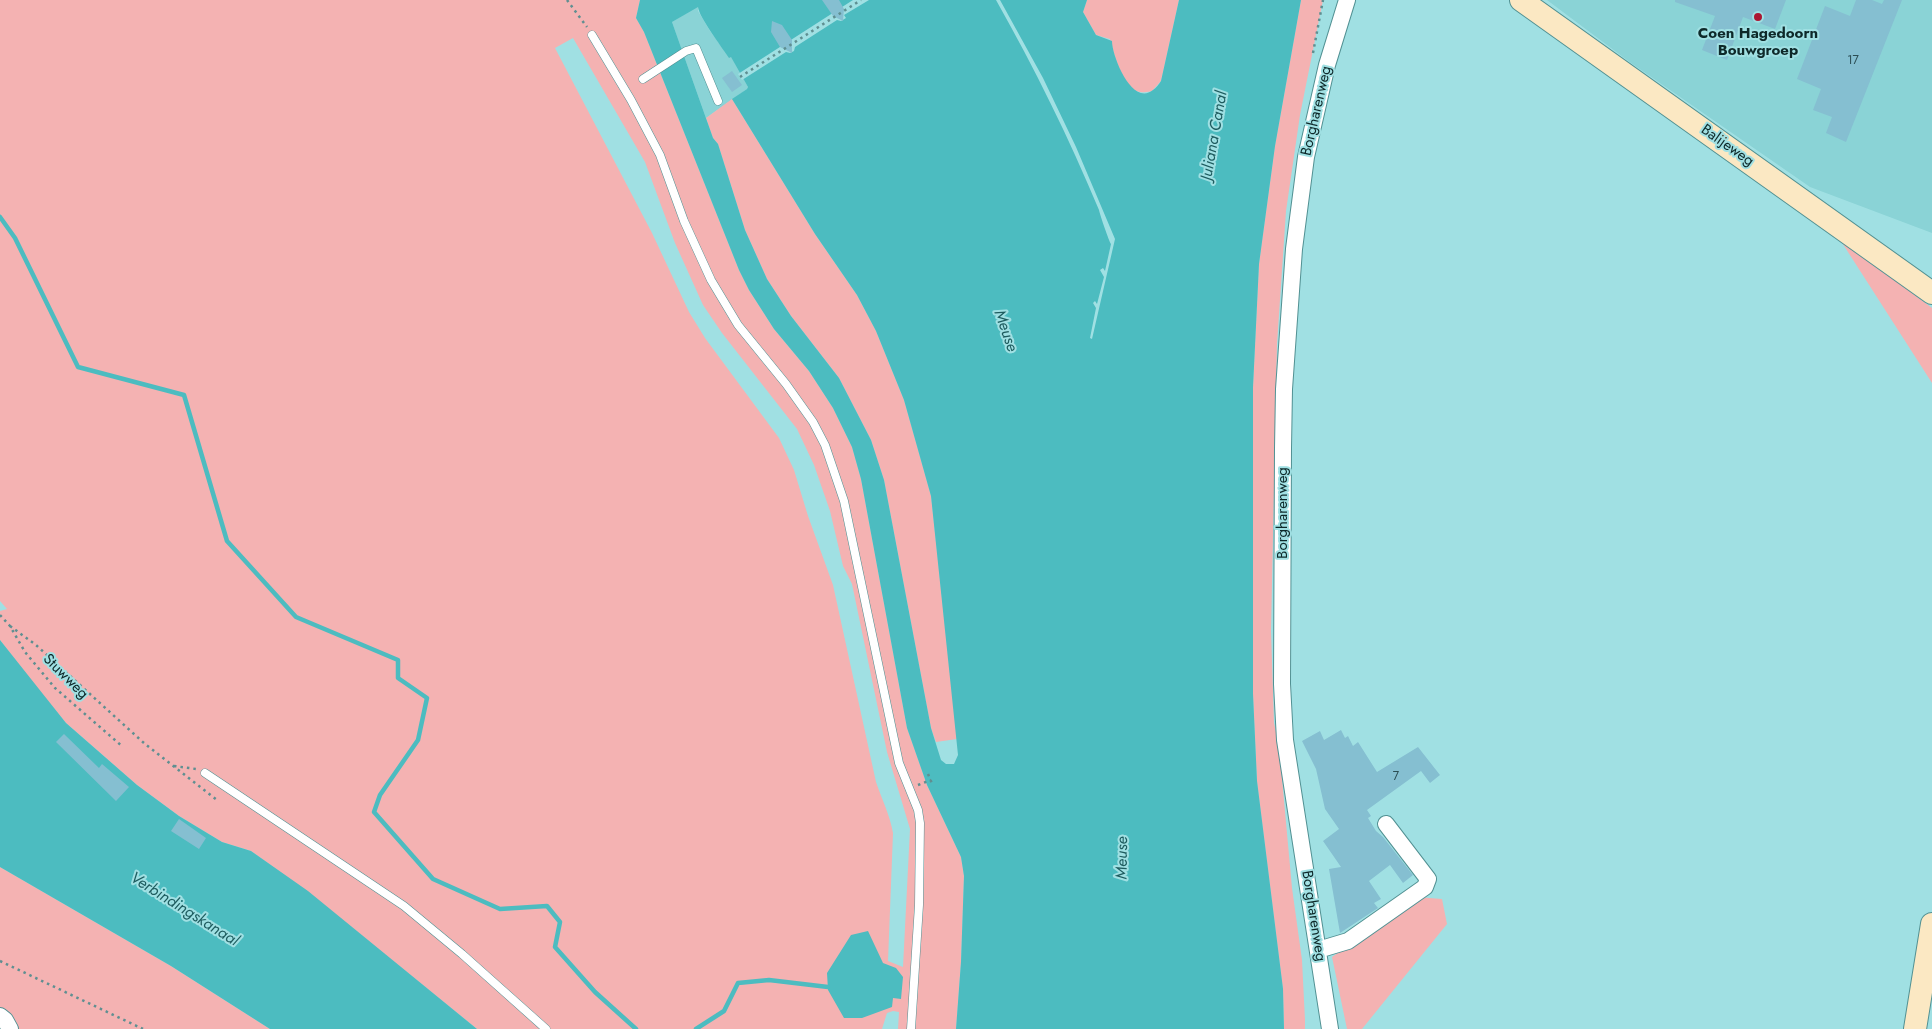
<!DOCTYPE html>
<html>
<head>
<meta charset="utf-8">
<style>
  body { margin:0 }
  canvas { display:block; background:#a0e0e3 }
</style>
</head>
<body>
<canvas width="1932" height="1029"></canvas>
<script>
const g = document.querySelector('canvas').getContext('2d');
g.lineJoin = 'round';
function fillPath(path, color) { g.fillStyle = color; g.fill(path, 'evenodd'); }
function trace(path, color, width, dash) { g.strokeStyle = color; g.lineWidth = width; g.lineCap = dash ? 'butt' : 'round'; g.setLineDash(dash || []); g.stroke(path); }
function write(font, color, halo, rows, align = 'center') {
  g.font = font + ' Jost,sans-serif'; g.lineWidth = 4; g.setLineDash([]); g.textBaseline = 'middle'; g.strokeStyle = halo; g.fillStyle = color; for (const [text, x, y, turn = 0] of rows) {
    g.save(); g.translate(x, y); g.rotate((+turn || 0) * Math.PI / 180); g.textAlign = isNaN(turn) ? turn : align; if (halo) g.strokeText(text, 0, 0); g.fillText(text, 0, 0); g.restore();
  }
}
fillPath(new Path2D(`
  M1547,0H1932V233L1810,187L1631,63Z
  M698,6V11L710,31L729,57L731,56L748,87L747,89L706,118L672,22Z`), '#8ad3d6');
fillPath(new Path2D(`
  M0,0H640L636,18L644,32L739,270L749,290L774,329L809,371L833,408L852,447L861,479L907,728L927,785L961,857L964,876L961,962L956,1029H898L899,1012L893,1011L887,1013L882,1029H477L307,891L251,851L222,842L179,816L137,785L66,723L37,688L0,640V611L7,609L0,601ZM573,38L645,162L675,243L703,305L722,333L797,429L814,465L830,511L843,566L852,584L887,752L910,829L903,967L888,961L893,833C890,815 882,800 876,782L833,585L808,516L794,470L779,438L705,338L689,312L652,233L555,48Z
  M1087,0H1179L1161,81L1152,91C1145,93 1136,93 1130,87C1120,75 1114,54 1110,39L1096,35L1083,12Z
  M1301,0H1323L1300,115L1286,211L1277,344L1271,631L1274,723L1279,746L1292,888L1302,960L1305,1020V1029H1284L1283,989L1257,781L1253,694V387L1259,264L1275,146Z
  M732,99L815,234L857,295L876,331L904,400L931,496L957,739L936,742L931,728L884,480L871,440L839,378L791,316L767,279L745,230L718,144L713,138L706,118Z
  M1839,238L1932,308V383Z
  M0,867L171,966L270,1029H16L0,1009Z
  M1417,897L1442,899L1447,924L1362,1029H1347L1332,957Z`), '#f4b2b2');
fillPath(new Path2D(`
  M640,0H996C1035,69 1069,138 1099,210C1100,215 1109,241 1111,244L1105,271L1103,268L1100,270L1104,277L1097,304L1095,301L1093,303L1096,308L1090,338L1092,339L1115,239L1076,147L1043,78L1000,0H1087L1083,12L1096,35L1112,41C1112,56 1132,107 1153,90C1156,88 1159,84 1161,81L1179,0H1301L1275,146L1259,264L1253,387V694L1257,781L1283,989L1284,1029H956L961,962L964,876L961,857L927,785L907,728L861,479L852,447L833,408L809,371L774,329L749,290L739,270L644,32L636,18ZM698,7C699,17 721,46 729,58L731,57L748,87L747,89L732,99L815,234L857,295L876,331L904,400L931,496L958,755L954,764H946L941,760L931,728L884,480L871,440L839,378L791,316L767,279L745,230L718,144L713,138L672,22Z
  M0,640L66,723L137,785L179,816L222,842L251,851L308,891L477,1029H270L171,966L0,867Z
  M868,931L883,963L896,968L903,977L901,999L893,998L892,1007L862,1018H844L828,990L827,973L851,935Z`), '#4cbcc0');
fillPath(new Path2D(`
  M853,0H869L844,15L846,18L841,21L837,20L795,47L794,51L790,53L786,52L742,80L738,74Z`), '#a0e0e3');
trace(new Path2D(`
  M0,217L15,238L78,367L184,395L227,541L296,617L398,660V678L427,698L418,740L380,795L374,812L433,879L500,909L547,906L560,922L555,947L595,992L636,1029
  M696,1029L724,1011L738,983L769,980L828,987`), '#4cbcc0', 4.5);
fillPath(new Path2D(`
  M822,0H839L844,9L843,21L833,16Z
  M1675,0H1786L1775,29L1743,17L1727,60L1702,50L1715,16L1675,2Z
  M1856,0H1872L1882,4L1884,0H1902L1846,142L1826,133L1832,117L1813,110L1821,89L1797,79L1825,6L1850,16Z
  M772,21L782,25L792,40V53L780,47L771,32Z
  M732,71L742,85L732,92L722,78Z
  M1341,730L1345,738L1348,736L1353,746L1358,742L1377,772L1418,747L1440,775L1430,783L1421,771L1367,810L1371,816L1368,818L1376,831L1383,837L1413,875L1403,883L1390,865L1369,881L1381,899L1374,903L1378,908L1340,933L1329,869L1341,867L1323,841L1339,829L1325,809L1316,769L1302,741L1320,731L1324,740Z
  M64,734L99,768L102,764L129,787L116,801L56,742Z
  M179,819L206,838L199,849L171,831Z`), '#85bfd1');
const lane = new Path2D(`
  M592,35L631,100L660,155L684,221L711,280L738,325L786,384L813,422L825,445L844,501L899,763L918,810L920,823L919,905L911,1029
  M643,79L686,51L696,48L718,101
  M205,773L404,906L462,954L546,1029`);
const street = new Path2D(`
  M1318,950L1348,941L1425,887L1428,879L1386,824
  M0,1016L5,1020L10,1029
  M1330,1029L1285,740L1282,684L1283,448L1284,389L1294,249L1306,157L1327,65L1347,0`);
const secondary = new Path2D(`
  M1521,0L1932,293
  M1915,1029L1932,924`);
trace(lane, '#529193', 9);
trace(street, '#529193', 18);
trace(secondary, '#529193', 24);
trace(new Path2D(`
  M567,0L587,27
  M1313,53L1323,0
  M740,77L861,0
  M0,615L10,626L25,652L55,688L123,747
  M10,626L36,645L145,744L217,800
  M174,766L196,769
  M928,774L933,786
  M918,785L931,780
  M0,961L143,1029`), '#5f8f91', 2.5, [2.5, 4]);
trace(lane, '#fff', 8);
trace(street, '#fff', 16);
trace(secondary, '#fbe8c3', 22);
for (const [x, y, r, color] of [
  [1758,17,5,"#ab1632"]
]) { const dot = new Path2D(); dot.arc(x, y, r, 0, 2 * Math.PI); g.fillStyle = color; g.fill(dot); trace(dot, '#a0e0e3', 2); }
write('12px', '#2c4e54', null, [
  ["17",1853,61],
  ["7",1396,777]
]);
write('bold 15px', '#0e292a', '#a0e0e3', [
  ["Coen Hagedoorn",1758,34],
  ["Bouwgroep",1758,51]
]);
write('15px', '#0e292a', '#a0e0e3', [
  ["Borgharenweg",1317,111,-77],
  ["Balijeweg",1727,146,35],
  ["Borgharenweg",1283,513,-90],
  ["Stuwweg",65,677,45],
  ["Borgharenweg",1313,916,81]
]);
write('italic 16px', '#1e5c5f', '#a0e0e3', [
  ["Juliana Canal",1215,136,-80],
  ["Meuse",1005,331,71],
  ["Meuse",1123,858,-89],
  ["Verbindingskanaal",184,910,32]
]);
</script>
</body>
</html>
